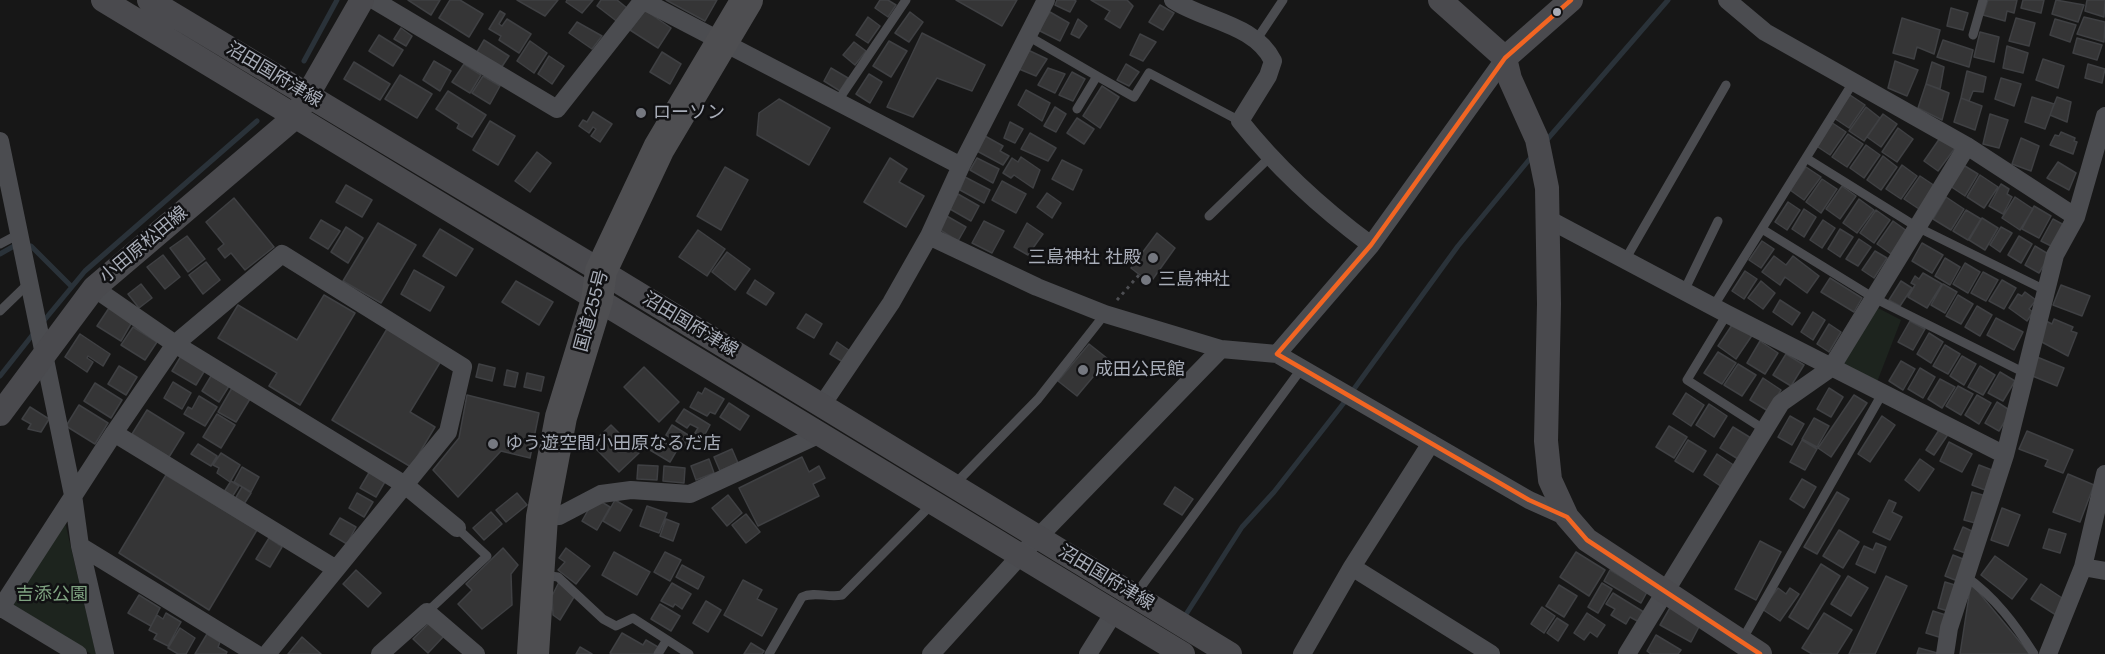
<!DOCTYPE html>
<html>
<head>
<meta charset="utf-8">
<style>
  body { margin:0 }
  canvas { display:block; background:#171717 }
</style>
</head>
<body>
<canvas width="2105" height="654"></canvas>
<script>
const g = document.querySelector('canvas').getContext('2d');
g.lineJoin = 'round';
function fillPath(path, color) { g.fillStyle = color; g.fill(path, 'evenodd'); }
function trace(path, color, width, dash) { g.strokeStyle = color; g.lineWidth = width; g.lineCap = dash ? 'butt' : 'round'; g.setLineDash(dash || []); g.stroke(path); }
function write(font, color, halo, rows, align = 'center') {
  g.font = font + ' Arial,"Noto Sans JP",sans-serif'; g.lineWidth = 5; g.setLineDash([]); g.textBaseline = 'middle'; g.strokeStyle = halo; g.fillStyle = color; for (const [text, x, y, turn = 0] of rows) {
    g.save(); g.translate(x, y); g.rotate((+turn || 0) * Math.PI / 180); g.textAlign = isNaN(turn) ? turn : align; if (halo) g.strokeText(text, 0, 0); g.fillText(text, 0, 0); g.restore();
  }
}
fillPath(new Path2D(`
  M1876,307L1901,320L1877,382L1842,365Z
  M64,518L96,654H91L10,605Z`), '#1d241e');
trace(new Path2D(`
  M304,61L337,0
  M1545,142L1668,0
  M0,254L14,246H31L71,286
  M42,323L85,271L257,121
  M0,376L34,333
  M1183,619L1242,527L1274,492L1343,404L1458,246L1533,155`), '#2a3239', 5);
const building = new Path2D(`
  M408,0H440L431,15Z
  M450,0H460L483,14L469,37L439,18Z
  M517,0H558L545,16Z
  M567,0H593L582,13L566,2Z
  M601,0H617L627,8L619,23L597,6Z
  M666,0H717L705,21Z
  M880,0H888L896,5L888,17L875,8Z
  M956,0H1017L1002,26Z
  M1057,0H1074L1076,1L1070,12L1055,5Z
  M1091,0H1127L1133,6L1120,28L1105,19L1110,11Z
  M1988,0H2017L2014,13L2007,11L2005,21L1983,15Z
  M2023,0H2044L2041,13L2021,8Z
  M2056,0L2084,5L2078,22L2052,14Z
  M2087,0H2105L2104,17L2085,11Z
  M1160,5L1174,13L1163,30L1149,22Z
  M1951,8L1968,13L1963,30L1947,26Z
  M645,10L671,28L658,48L630,30Z
  M500,11L505,14L499,24L502,26L507,19L531,34L519,53L499,40L501,36L489,29Z
  M910,12L923,22L909,42L895,33Z
  M1050,12L1069,23L1060,41L1038,30Z
  M868,17L880,26L868,43L856,35Z
  M2084,17L2105,22L2104,42L2077,34Z
  M1902,18L1940,30L1934,54L1917,47L1914,59L1893,53Z
  M2016,18L2035,23L2029,46L2009,41Z
  M1078,19L1087,26L1079,38L1071,34Z
  M2055,19L2076,25L2070,42L2050,35Z
  M577,22L602,36L592,49L569,33Z
  M401,28L412,36L406,46L394,39Z
  M1980,32L1999,37L1994,62L1974,57Z
  M922,33L985,65L972,91L937,78L913,117L887,107Z
  M1140,34L1156,42L1143,61L1130,55Z
  M379,35L403,50L393,66L369,51Z
  M2077,38L2102,45L2097,60L2073,53Z
  M484,40L509,56L501,68L477,52Z
  M1943,40L1973,50L1969,67L1937,57Z
  M530,41L547,53L534,73L517,61Z
  M889,41L907,51L891,77L873,66Z
  M854,42L866,51L855,65L843,55Z
  M2007,46L2028,53L2023,73L2003,68Z
  M1028,50L1047,59L1036,76L1019,69Z
  M662,52L681,64L670,84L650,72Z
  M549,56L564,66L552,84L538,74Z
  M2043,59L2064,66L2058,88L2036,80Z
  M434,61L451,71L440,91L423,80Z
  M1895,61L1918,70L1907,96L1888,88Z
  M354,62L390,84L380,100L344,79Z
  M1932,62L1944,67L1940,89L1926,84Z
  M464,64L481,75L470,93L452,82Z
  M1126,64L1139,72L1129,86L1117,80Z
  M2088,64L2105,69L2102,83L2085,78Z
  M831,68L848,78L840,91L824,81Z
  M1048,68L1065,74L1055,93L1038,85Z
  M1967,71L1986,77L1983,92L1973,91L1969,101L1961,98Z
  M1072,72L1085,79L1073,101L1059,95Z
  M869,74L882,82L870,103L856,94Z
  M400,75L432,94L417,118L385,99Z
  M483,76L500,86L490,104L472,93Z
  M2001,78L2021,84L2014,106L1995,99Z
  M1926,84L1949,93L1942,120L1918,108Z
  M1102,86L1119,97L1100,128L1083,116Z
  M1026,90L1050,103L1042,121L1018,105Z
  M448,91L486,115L472,137L457,128L459,124L436,109Z
  M1850,95L1865,105L1849,128L1834,118Z
  M2032,97L2054,104L2045,129L2025,122Z
  M2057,97L2071,102L2067,122L2050,115Z
  M1961,98L1982,106L1975,130L1954,122Z
  M779,99L830,128L809,165L757,135L759,113Z
  M1055,107L1066,114L1056,132L1044,126Z
  M1866,107L1880,118L1864,141L1849,131Z
  M593,112L612,124L600,142L591,136L596,129L593,127L589,133L579,126L583,120L587,122Z
  M1883,114L1897,124L1881,147L1867,137Z
  M1990,114L2008,120L1999,148L1983,144Z
  M1077,118L1094,129L1084,144L1067,133Z
  M490,121L515,136L498,165L473,150Z
  M1010,122L1023,129L1015,143L1004,138Z
  M1831,122L1846,132L1830,155L1815,145Z
  M1898,128L1913,139L1897,162L1882,152Z
  M2061,132L2075,138L2074,141L2077,142L2073,154L2050,145L2055,135L2059,136Z
  M1030,133L1056,148L1048,161L1021,149Z
  M1848,134L1863,144L1847,167L1832,157Z
  M985,136L1003,146L1000,151L1009,156L1003,165L977,151Z
  M1940,138L1955,148L1938,171L1924,161Z
  M2021,138L2039,146L2031,171L2012,164Z
  M1866,145L1880,155L1864,178L1850,168Z
  M537,152L551,163L530,192L515,181Z
  M1883,156L1897,167L1881,190L1867,180Z
  M1021,157L1040,170L1033,188L1014,175L1011,178L1003,173L1012,158L1018,162Z
  M890,158L907,169L899,182L924,196L906,227L864,202Z
  M977,158L999,169L993,183L970,170Z
  M1062,160L1082,170L1073,190L1052,179Z
  M2058,162L2076,173L2069,190L2047,178Z
  M1960,163L1978,174L1965,196L1947,184Z
  M1902,165L1917,176L1901,199L1886,189Z
  M725,167L748,180L721,230L697,216Z
  M1806,167L1821,177L1804,200L1790,190Z
  M1980,175L1998,187L1984,208L1967,197Z
  M1920,176L1935,186L1919,209L1904,199Z
  M965,177L990,190L984,203L960,190Z
  M1822,179L1837,189L1821,213L1806,202Z
  M1002,181L1026,194L1016,213L992,200Z
  M2001,184L2009,189L2007,194L2012,197L2003,214L1989,206Z
  M346,185L372,200L362,217L336,202Z
  M1842,186L1856,196L1840,219L1826,209Z
  M1047,193L1061,203L1052,218L1037,207Z
  M958,194L979,206L971,221L950,209Z
  M1946,197L1964,209L1951,230L1933,219Z
  M2015,197L2033,209L2020,230L2002,218Z
  M234,198L274,247L245,270L231,253L225,258L218,249L224,244L206,222Z
  M1859,199L1874,210L1857,233L1843,223Z
  M1788,202L1800,210L1787,230L1775,222Z
  M2034,206L2051,216L2039,238L2022,229Z
  M1804,209L1816,217L1804,237L1792,229Z
  M1876,210L1890,220L1874,243L1860,233Z
  M1966,210L1981,219L1968,240L1953,231Z
  M945,215L966,227L958,241L937,228Z
  M1982,218L1998,228L1985,250L1969,240Z
  M2053,219L2064,225L2053,247L2041,241Z
  M321,220L340,231L328,249L310,238Z
  M1823,220L1835,228L1822,248L1810,240Z
  M984,221L1004,231L992,253L972,243Z
  M1893,221L1907,231L1891,254L1877,244Z
  M378,223L416,245L381,303L343,281Z
  M1027,223L1043,234L1028,255L1014,247Z
  M346,227L363,238L348,263L331,252Z
  M2001,227L2012,233L2000,252L1990,245Z
  M440,229L473,249L456,276L423,256Z
  M1840,229L1853,237L1840,257L1828,249Z
  M698,230L725,249L707,276L679,257Z
  M1157,233L1175,248L1150,283L1131,268Z
  M187,236L205,259L188,272L170,248Z
  M2019,236L2032,244L2021,263L2008,255Z
  M1859,239L1871,247L1858,266L1846,259Z
  M1762,241L1774,249L1761,268L1749,260Z
  M1922,243L1943,255L1932,273L1912,261Z
  M2035,246L2050,255L2039,273L2025,265Z
  M1875,251L1887,258L1874,278L1862,270Z
  M727,252L750,269L735,290L712,272Z
  M163,255L180,277L165,289L147,267Z
  M1774,256L1786,265L1793,256L1819,276L1807,293L1785,277L1780,285L1762,272Z
  M1945,258L1960,267L1950,285L1935,276Z
  M206,262L220,280L203,294L189,275Z
  M1965,263L1980,272L1968,293L1953,284Z
  M414,270L444,287L430,311L401,294Z
  M1745,271L1757,279L1744,299L1732,291Z
  M1983,272L1998,280L1986,301L1971,293Z
  M1923,273L1942,284L1927,308L1908,297L1915,285L1911,283L1915,276L1919,279Z
  M1830,278L1862,298L1854,312L1821,292Z
  M755,280L774,293L766,305L747,293Z
  M2002,280L2016,288L2004,309L1989,301Z
  M516,281L553,302L539,325L502,302Z
  M1761,281L1775,293L1763,309L1748,298Z
  M1901,281L1912,288L1900,306L1889,300Z
  M141,284L152,298L139,308L128,294Z
  M1943,284L1957,292L1945,313L1931,305Z
  M2061,285L2090,296L2082,316L2053,305Z
  M2025,292L2036,300L2029,309L2033,312L2027,321L2009,308L2018,294L2022,296Z
  M324,295L355,313L300,405L269,386L277,373L218,338L238,305L297,340Z
  M1958,295L1973,304L1961,324L1946,316Z
  M1780,300L1800,313L1792,325L1773,312Z
  M1977,306L1992,315L1980,336L1965,327Z
  M109,308L132,322L121,341L97,326Z
  M1813,312L1825,320L1813,340L1801,332Z
  M806,314L822,324L814,338L797,328Z
  M1996,318L2023,332L2014,350L1987,335Z
  M2054,319L2073,327L2071,331L2077,333L2068,356L2038,340L2046,321L2052,324Z
  M1910,321L1925,329L1913,350L1898,342Z
  M1734,322L1753,334L1736,359L1718,346Z
  M1829,324L1841,332L1829,352L1817,344Z
  M133,327L157,342L145,360L121,345Z
  M387,329L441,361L410,412L435,427L411,467L332,420Z
  M1929,333L1943,342L1931,363L1917,354Z
  M80,334L110,354L103,366L88,356L87,358L93,362L87,372L65,357Z
  M1760,341L1778,353L1765,374L1747,363Z
  M837,342L850,351L843,362L830,354Z
  M1089,344L1108,359L1077,396L1058,381Z
  M1945,345L1960,354L1948,374L1933,366Z
  M1718,352L1736,363L1722,384L1704,373Z
  M1786,354L1804,365L1791,386L1773,375Z
  M181,356L205,370L196,385L172,371Z
  M1962,356L1976,364L1964,385L1950,376Z
  M2037,357L2064,368L2057,386L2030,375Z
  M1901,361L1915,369L1903,390L1889,381Z
  M479,364L495,368L492,381L476,377Z
  M1738,364L1756,375L1742,396L1724,385Z
  M119,366L137,377L126,395L108,384Z
  M1980,366L1995,375L1983,395L1968,387Z
  M644,367L679,402L659,422L624,387Z
  M1920,368L1935,377L1923,398L1908,389Z
  M507,370L518,373L515,387L504,385Z
  M2000,372L2015,381L2003,401L1988,393Z
  M527,373L544,377L541,391L524,387Z
  M211,376L229,386L219,402L202,391Z
  M1763,378L1781,390L1768,411L1750,400Z
  M1940,379L1955,387L1942,408L1928,399Z
  M173,382L191,393L182,409L164,398Z
  M95,383L122,400L111,418L84,401Z
  M1958,386L1973,394L1961,415L1946,406Z
  M232,388L250,399L236,422L218,412Z
  M705,388L724,399L715,414L710,412L707,416L690,407L698,392L702,394Z
  M1829,388L1843,397L1831,417L1817,409Z
  M1686,393L1704,405L1691,426L1673,414Z
  M467,395L539,413L530,458L501,451L458,497L433,470L459,438Z
  M1854,395L1867,403L1831,457L1818,448Z
  M1977,395L1991,403L1979,424L1965,415Z
  M199,396L217,407L205,426L184,414L188,407L192,409Z
  M1997,402L2011,411L1999,431L1985,423Z
  M729,403L749,416L740,430L720,417Z
  M1709,404L1727,416L1714,437L1696,425Z
  M79,405L108,423L95,444L66,426Z
  M30,407L49,419L41,432L28,429L31,424L22,419Z
  M684,409L710,425L703,438L695,433L698,428L690,424L687,428L676,421Z
  M147,410L184,433L169,457L132,434Z
  M217,414L235,425L221,448L203,437Z
  M1790,416L1804,424L1792,445L1778,437Z
  M1882,416L1895,425L1870,462L1858,454Z
  M1814,418L1829,426L1817,447L1802,439Z
  M611,425L639,453L619,472L591,444Z
  M672,425L693,438L687,448L666,435Z
  M1669,426L1687,437L1674,458L1656,447Z
  M1733,427L1751,438L1738,459L1720,448Z
  M1941,427L1949,433L1934,455L1926,450Z
  M2027,431L2073,450L2063,473L2045,466L2048,460L2019,449Z
  M658,438L677,450L670,462L650,450Z
  M1688,440L1706,451L1693,472L1675,461Z
  M1802,440L1817,449L1805,470L1790,462Z
  M1949,442L1972,454L1962,472L1940,461Z
  M198,444L217,456L211,466L191,454Z
  M732,449L738,463L720,471L714,457Z
  M221,453L240,465L230,482L217,473L219,468L213,465Z
  M1717,454L1735,466L1722,487L1704,475Z
  M802,457L809,472L819,466L825,478L813,484L819,496L758,526L739,488Z
  M709,459L714,473L696,480L691,466Z
  M1920,459L1934,469L1919,491L1905,480Z
  M638,465L658,466L657,480L637,479Z
  M1979,465L1992,470L1985,490L1972,485Z
  M664,466L685,468L684,483L663,481Z
  M242,467L259,477L251,492L234,482Z
  M370,471L386,480L376,497L360,488Z
  M2068,474L2094,485L2080,522L2053,512Z
  M166,475L257,530L209,610L119,553Z
  M1802,479L1816,487L1804,508L1790,499Z
  M231,481L239,486L232,497L224,492Z
  M242,487L251,493L244,504L235,499Z
  M1175,487L1193,499L1182,515L1164,504Z
  M1837,492L1849,499L1817,554L1804,547Z
  M1972,492L1986,496L1979,524L1964,520Z
  M357,493L373,502L364,517L349,508Z
  M517,493L527,505L506,522L496,510Z
  M728,495L742,513L727,526L712,508Z
  M595,498L610,507L597,530L582,521Z
  M615,500L632,510L620,531L603,521Z
  M1889,500L1896,503L1892,512L1902,517L1890,540L1873,532Z
  M647,506L667,513L659,533L640,526Z
  M2002,508L2020,515L2008,546L1991,540Z
  M491,512L502,524L484,540L473,528Z
  M746,514L760,532L746,543L732,525Z
  M340,518L356,527L347,544L330,534Z
  M666,519L679,524L673,541L660,536Z
  M1963,527L1976,533L1968,554L1954,549Z
  M2049,529L2066,534L2060,553L2043,548Z
  M1839,530L1859,542L1843,568L1823,556Z
  M269,538L282,547L270,567L256,559Z
  M1760,541L1781,552L1756,600L1735,589Z
  M1876,543L1886,547L1875,573L1856,564L1864,546L1873,550Z
  M503,548L518,565L511,574L512,605L482,629L458,604L472,590L466,584Z
  M566,548L590,566L576,584L558,570L565,562L559,558Z
  M614,552L650,572L637,595L602,575Z
  M665,552L681,560L670,581L654,572Z
  M1576,552L1605,570L1589,596L1560,577Z
  M1953,555L1968,561L1960,582L1945,576Z
  M1995,556L2027,579L2012,599L1981,575Z
  M1821,564L1840,576L1808,629L1789,617Z
  M682,565L704,577L698,589L676,577Z
  M356,570L381,593L368,607L343,584Z
  M1610,570L1647,592L1641,603L1604,581Z
  M1848,576L1868,588L1851,616L1831,604Z
  M1886,576L1907,586L1875,654H1849Z
  M743,580L762,590L757,599L777,609L762,636L724,615Z
  M559,582L574,597L560,620L553,615L552,596Z
  M1945,582L1958,586L1951,612L1938,608Z
  M672,583L691,594L682,609L675,604L673,607L661,601Z
  M1602,583L1612,589L1598,613L1588,607Z
  M1971,583L2030,654H1960Z
  M2041,584L2065,600L2056,615L2031,599Z
  M1559,585L1577,596L1564,617L1546,606Z
  M1778,588L1786,594L1790,588L1799,594L1780,621L1762,609Z
  M1613,593L1647,614L1641,623L1630,617L1626,624L1611,615L1615,609L1606,604Z
  M139,595L160,608L151,626L128,613Z
  M706,601L721,610L708,632L693,623Z
  M660,604L680,616L671,631L651,619Z
  M1671,606L1701,623L1691,642L1660,625Z
  M1542,607L1555,616L1544,633L1531,624Z
  M1933,611L1949,616L1942,638L1926,633Z
  M166,613L181,622L168,646L154,639L157,634L149,630L157,615L163,619Z
  M1587,613L1605,625L1597,637L1590,632L1584,640L1574,633Z
  M1824,613L1852,630L1837,654H1812L1802,648Z
  M1557,618L1568,625L1558,641L1547,633Z
  M430,622L444,636L428,653L413,639Z
  M180,628L195,638L186,654H178L168,648Z
  M622,633L643,645L646,640L658,647L654,654H612L610,653Z
  M207,634L220,642L218,647L227,652L226,654H195Z
  M1656,635L1681,650L1678,654H1651L1647,651Z
  M302,637L321,654H288Z
  M751,643L764,651L762,654H744Z
  M580,647L592,654H576Z
  M1919,648L1941,654H1917Z`);
fillPath(building, '#353536');
trace(building, '#3f4043', 1.5);
trace(new Path2D(`
  M1117,300L1139,275`), '#4d4e52', 3, [3, 4.5]);
trace(new Path2D(`
  M1973,35L1983,0
  M1028,36L1097,76L1077,109
  M1257,39L1283,0
  M1097,76L1134,97L1149,73L1240,121
  M837,102L906,0
  M1806,158L1917,227L2045,290
  M1209,216L1269,158
  M1762,229L1874,298L2025,373
  M0,244L19,234
  M1625,260L1726,85
  M1684,291L1718,221
  M1713,307L1854,81
  M0,311L29,283
  M1727,314L1687,380L1765,430
  M954,485L1038,399L1105,314
  M543,575L558,577L603,619L616,626L633,618L689,654
  M1965,576C1995,597 2015,624 2034,654
  M1135,595L1302,368
  M427,612L487,556L457,528
  M1741,642L1882,394
  M658,654L666,641
  M769,654L802,597C815,591 828,598 842,595L933,503`), '#4b4c50', 9);
trace(new Path2D(`
  M374,0L557,109L643,0
  M642,0L961,166L1046,0
  M1173,0C1205,21 1255,24 1273,61L1268,76L1240,121C1278,169 1321,208 1371,245
  M1727,0L1765,32L1967,146L2076,217
  M1505,58L1371,245L1277,354L1529,500L1567,517
  M0,141L73,495L80,546L105,654
  M1548,219L1727,314L2005,455
  M929,236L1037,287L1105,314L1221,349
  M94,288L175,344L405,485L457,528
  M822,405L891,303L929,236L961,166
  M114,433L336,569
  M542,517L559,516L601,494L631,490L690,494L820,434
  M80,546L256,654
  M1352,567L1491,654
  M2083,567L2105,571
  M0,607L78,654
  M0,609L114,433L175,344L282,254L463,367L448,432L267,654
  M380,654L427,612L476,654
  M931,654L1020,556L1221,349L1277,354
  M1088,654L1113,614
  M1302,654L1352,567L1431,443
  M1627,654L1781,403L1831,368L1967,146
  M1945,654L1949,628L2005,455L2055,255L2076,217L2105,116
  M2048,654L2083,567L2105,474`), '#4b4c50', 18);
trace(new Path2D(`
  M103,0L1183,654
  M149,0L601,271L1230,654
  M1440,0L1505,58
  M1505,58L1510,79L1537,139L1547,188L1549,304L1546,441L1550,480L1567,517L1587,540L1760,654
  M1505,58L1571,0
  M0,414L94,288L295,117L362,0`), '#4a4a4e', 24);
trace(new Path2D(`
  M533,654L542,517L561,417L597,300L601,271L659,148L747,0`), '#4e4e51', 32);
trace(new Path2D(`
  M1571,0L1505,58L1371,245L1277,354L1529,500L1567,517L1587,540L1760,654`), '#f26522', 4.5);
for (const [x, y, r, color] of [
  [1557,12,5,"#a8adb8"],
  [641,113,6,"#757880"],
  [1153,258,6,"#757880"],
  [1146,280,6,"#757880"],
  [1083,370,6,"#757880"],
  [493,444,6,"#757880"]
]) { const dot = new Path2D(); dot.arc(x, y, r, 0, 2 * Math.PI); g.fillStyle = color; g.fill(dot); trace(dot, '#111113', 2); }
write('18px', '#a8adb8', '#111113', [
  ["沼田国府津線",274,75,31],
  ["小田原松田線",144,245,-40],
  ["国道255号",592,311,-75],
  ["沼田国府津線",690,325,31],
  ["沼田国府津線",1106,578,31]
]);
write('18px', '#a8adb8', '#111113', [
  ["ローソン",653,113],
  ["三島神社 社殿",1141,258,"right"],
  ["三島神社",1158,280],
  ["成田公民館",1095,370],
  ["ゆう遊空間小田原なるだ店",505,444]
], 'left');
write('18px', '#7fa381', '#111113', [
  ["吉添公園",52,595]
]);
</script>
</body>
</html>
